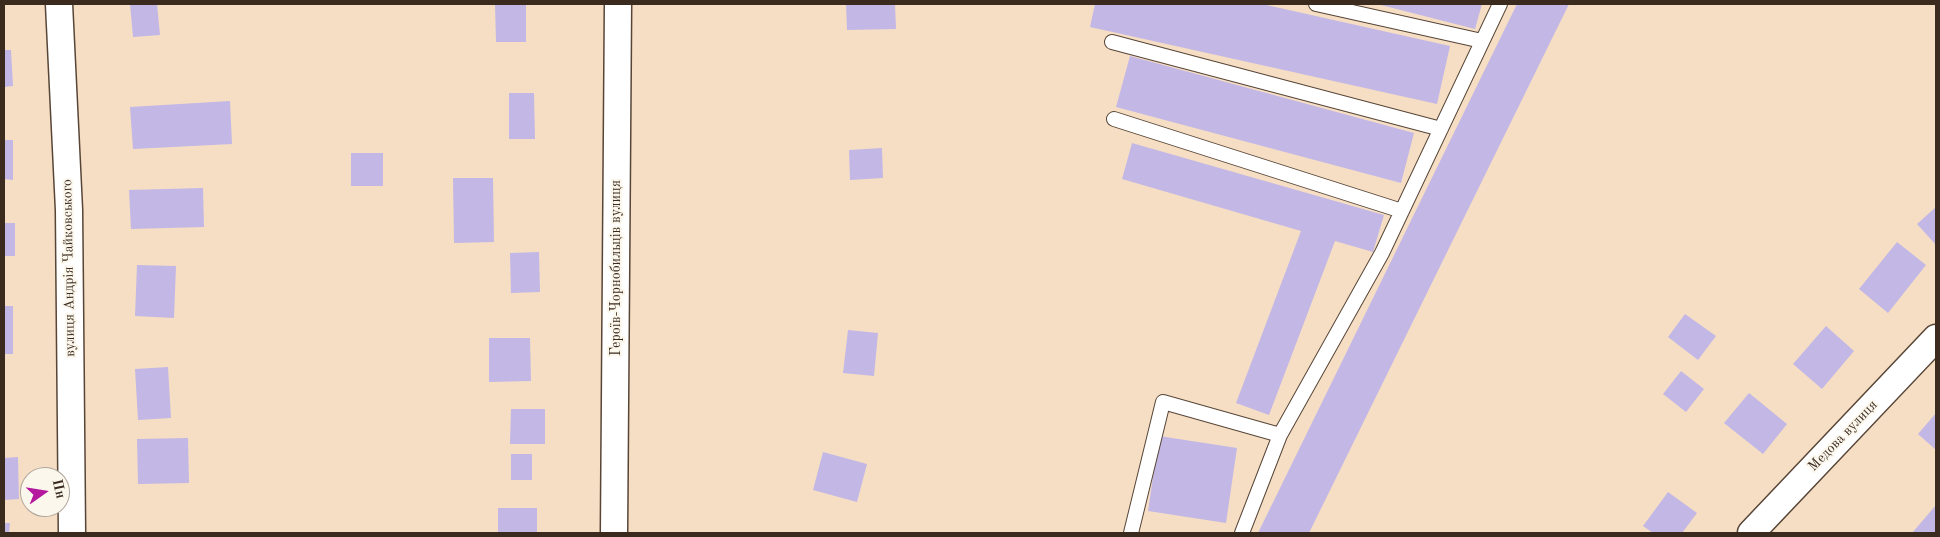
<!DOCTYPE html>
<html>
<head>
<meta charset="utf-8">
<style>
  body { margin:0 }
  #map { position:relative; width:1940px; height:537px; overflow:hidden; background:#f5dec4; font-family:"Old Standard TT",serif }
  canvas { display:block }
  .frame { position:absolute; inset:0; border:5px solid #3b2a1e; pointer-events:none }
  .north { position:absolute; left:20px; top:467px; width:50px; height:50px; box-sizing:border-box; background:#fbf7ec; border:1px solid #aea59a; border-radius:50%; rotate:77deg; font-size:14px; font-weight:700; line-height:20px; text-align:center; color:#3b2a1e }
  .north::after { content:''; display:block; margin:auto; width:18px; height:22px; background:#b5179e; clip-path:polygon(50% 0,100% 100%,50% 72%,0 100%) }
</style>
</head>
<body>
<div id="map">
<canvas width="1940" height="537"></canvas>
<div class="frame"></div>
<div class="north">Пн</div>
</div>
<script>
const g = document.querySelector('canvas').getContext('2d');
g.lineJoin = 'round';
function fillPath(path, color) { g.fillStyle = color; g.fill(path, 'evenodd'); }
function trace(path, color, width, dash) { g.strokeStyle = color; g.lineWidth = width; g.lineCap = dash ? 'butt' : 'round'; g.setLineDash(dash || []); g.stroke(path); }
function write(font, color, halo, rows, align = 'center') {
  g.font = font + ' "Old Standard TT",serif'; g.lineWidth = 4; g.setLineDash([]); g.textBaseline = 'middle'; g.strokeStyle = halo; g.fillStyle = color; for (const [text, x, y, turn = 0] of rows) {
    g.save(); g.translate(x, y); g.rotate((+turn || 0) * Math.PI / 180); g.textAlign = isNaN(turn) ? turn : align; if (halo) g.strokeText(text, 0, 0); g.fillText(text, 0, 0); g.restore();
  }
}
fillPath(new Path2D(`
  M130,4H157L160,35L133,37Z
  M495,4H526V42H496Z
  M846,4H895L896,29L847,30Z
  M1095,4H1262L1450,46L1437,104L1090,27Z
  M1377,4H1482L1475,29Z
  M1517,4H1569L1309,533H1258Z
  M4,50H11L13,86L4,87Z
  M1130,56L1414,133L1401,183L1116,107Z
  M509,93H534L535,139H509Z
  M230,101L232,144L133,149L130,107Z
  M4,140H13V180L4,179Z
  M1132,143L1384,215L1373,252L1335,241L1269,415L1236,403L1301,231L1122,179Z
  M882,148L883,178L850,180L849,150Z
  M351,153H383V186H351Z
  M453,178H493L494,242L454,243Z
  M203,188L204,227L131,229L129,190Z
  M1936,207V245L1917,224Z
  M4,223H15V256H4Z
  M1897,242L1926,265L1888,313L1859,289Z
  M539,252L540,292L511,293L510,253Z
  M137,265L176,266L174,318L135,316Z
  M4,306H13V354H4Z
  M1685,314L1716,336L1698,360L1668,337Z
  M1826,326L1854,351L1822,389L1793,364Z
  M848,330L878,333L874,376L843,373Z
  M489,338H530L531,381L489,382Z
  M168,367L171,418L138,420L135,369Z
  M1681,371L1704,389L1686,412L1663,394Z
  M1749,393L1787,424L1763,454L1724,423Z
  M511,409H545V444H510Z
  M1936,413V450L1918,434Z
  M1159,436L1237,448L1226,523L1148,511Z
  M188,438L189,483L138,484L137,439Z
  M823,452L867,464L857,502L813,490Z
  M511,454H532V480H511Z
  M18,457L19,499L4,500V458Z
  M1668,492L1697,513L1682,533H1653L1643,526Z
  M1936,505V533H1912Z
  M498,508H537V533H498Z
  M4,523H10L9,533H4Z`), '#c3b7e6');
const lane = new Path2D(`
  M1316,4L1482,41
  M1112,42L1441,129
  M1114,119L1402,211
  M1131,533L1163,402L1280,435L1382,253L1500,4
  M1242,533L1280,435`);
const street = new Path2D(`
  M59,4L69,210L72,533
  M614,533L618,4
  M1751,533L1936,338`);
trace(lane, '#574537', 16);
trace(street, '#574537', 29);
trace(lane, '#fff', 14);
trace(street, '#fff', 26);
write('14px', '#3b2a1e', '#fbf7ec', [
  ["вулиця Андрія Чайковського",69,268,-91],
  ["Героїв-Чорнобильців вулиця",616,268,-90],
  ["Медова вулиця",1843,436,-46]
]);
</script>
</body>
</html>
